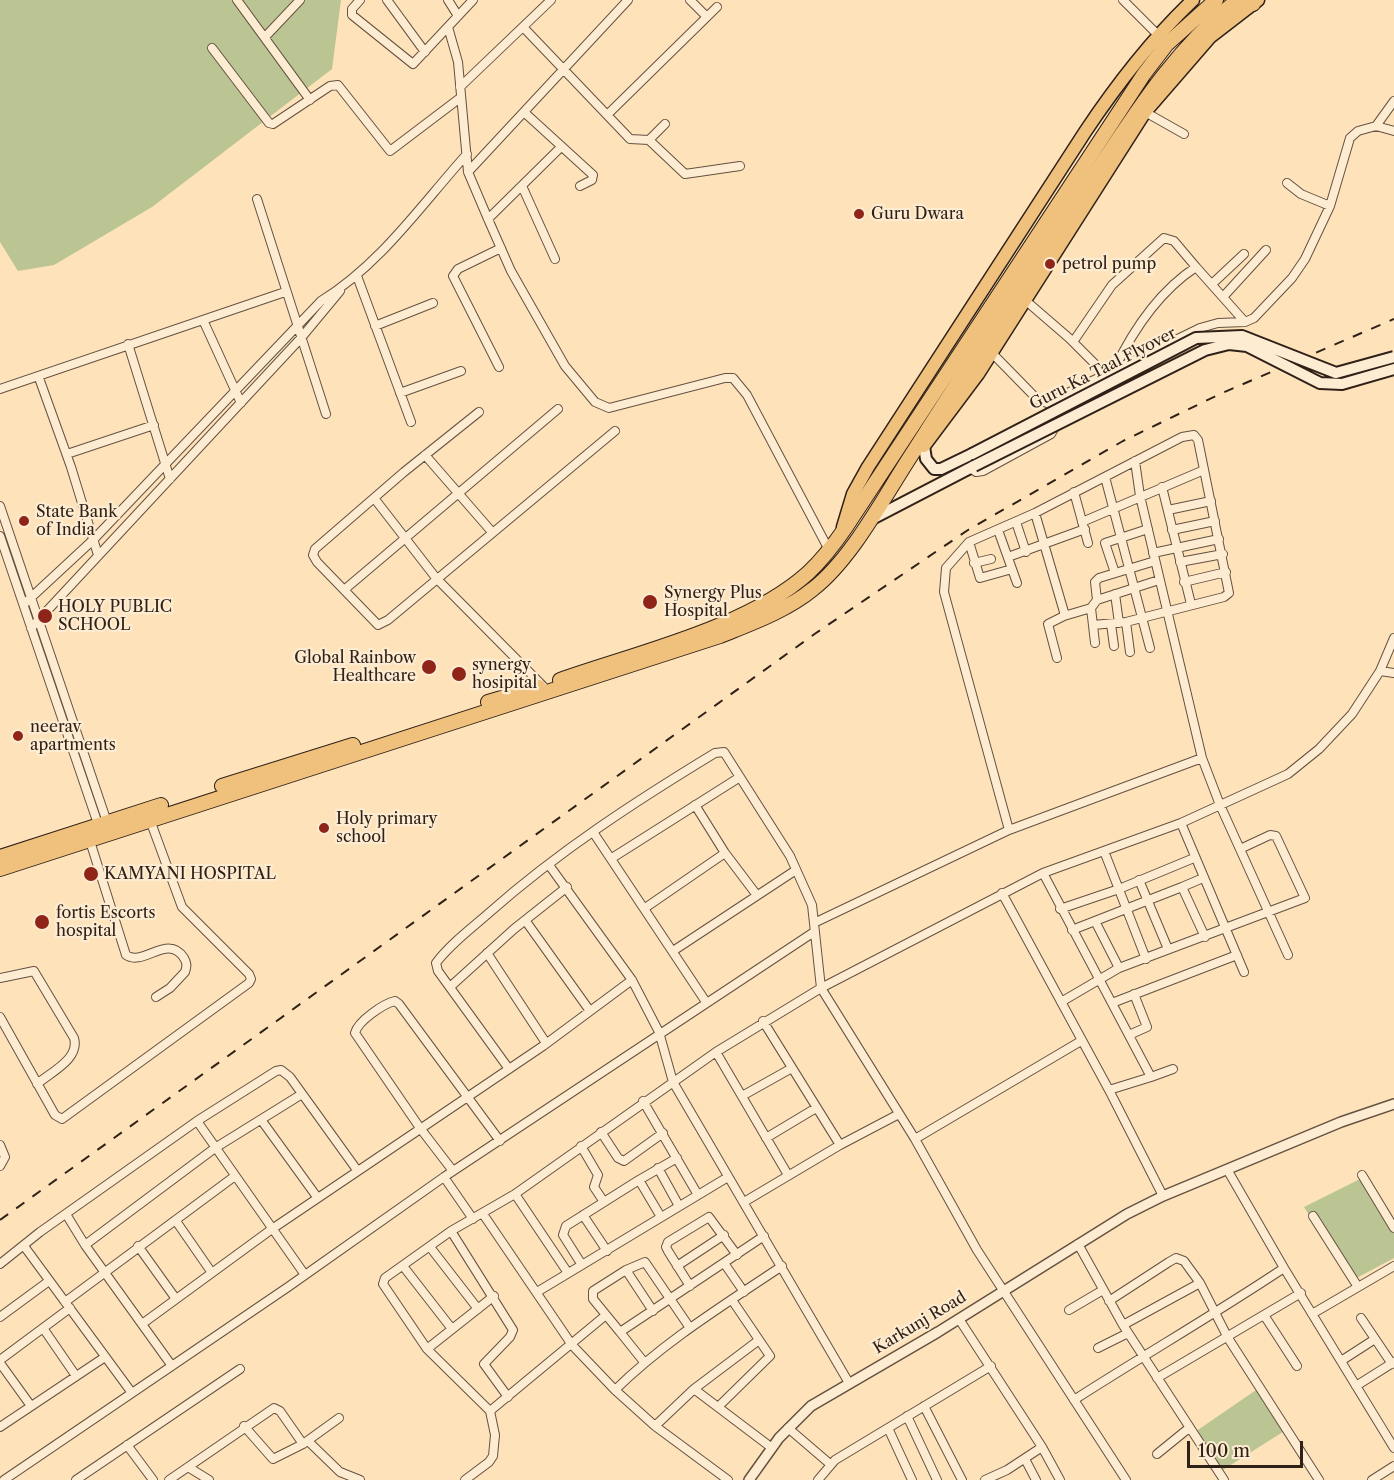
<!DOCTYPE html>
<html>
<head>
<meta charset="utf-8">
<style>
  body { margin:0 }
  #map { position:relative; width:1394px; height:1480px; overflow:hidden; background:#fee2ba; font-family:"Libre Caslon Text",serif }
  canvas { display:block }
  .scale { position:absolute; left:1187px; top:1441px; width:116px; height:27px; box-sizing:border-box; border:3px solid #302118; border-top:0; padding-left:8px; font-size:18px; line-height:21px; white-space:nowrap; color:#302118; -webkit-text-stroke:4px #feecd2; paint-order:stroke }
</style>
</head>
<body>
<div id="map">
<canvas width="1394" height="1480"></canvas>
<div class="scale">100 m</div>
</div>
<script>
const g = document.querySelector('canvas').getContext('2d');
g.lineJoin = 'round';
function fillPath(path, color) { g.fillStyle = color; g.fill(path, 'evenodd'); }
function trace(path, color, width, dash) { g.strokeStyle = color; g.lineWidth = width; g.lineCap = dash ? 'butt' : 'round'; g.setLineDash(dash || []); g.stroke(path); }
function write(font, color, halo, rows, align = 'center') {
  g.font = font + ' "Libre Caslon Text",serif'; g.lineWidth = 4.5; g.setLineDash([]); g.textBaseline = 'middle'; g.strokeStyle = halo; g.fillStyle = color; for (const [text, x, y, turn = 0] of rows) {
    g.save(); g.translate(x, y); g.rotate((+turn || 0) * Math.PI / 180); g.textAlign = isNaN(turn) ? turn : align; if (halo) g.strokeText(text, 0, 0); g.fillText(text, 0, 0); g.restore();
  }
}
fillPath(new Path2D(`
  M0,0H341L332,69L152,207L54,265L18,271L0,242Z
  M1362,1178L1394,1228V1258L1351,1281L1304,1207Z
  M1259,1388L1286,1430L1218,1473L1192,1434Z`), '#bbc493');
const minor = new Path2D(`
  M237,0L310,100
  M360,0L352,9V15L413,64L473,0
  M387,0L425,52
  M448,0L458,16
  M690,0L707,17
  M1123,0L1160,37
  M448,27L458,62L468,172L488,219L511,271L565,366L595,402L609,408L725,378H733L747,395L829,550
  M523,27L630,139L649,140L665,124
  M265,37L300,0
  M212,48L269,123L273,124L330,86L338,85L390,151L460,98
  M460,87L551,0
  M1145,112L1184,134
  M525,113L593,175L592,180L580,186
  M607,115L717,7
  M1376,126L1394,131
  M649,140L685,174L740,166
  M468,172L628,0
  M1287,183L1301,194L1330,206
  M522,186L555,259
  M257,199L326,414
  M488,219L561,147
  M357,276L411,422
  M1212,284L1244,254
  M1223,297L1266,250
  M1025,300L1069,338L1106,375
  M203,320L241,403
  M375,326L433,303
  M1073,342L1112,285L1164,238L1174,241L1196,267
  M128,344L170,479
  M991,352L1038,400L1047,403L1200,328L1218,323L1245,322L1254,318L1292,278L1305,259L1330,206L1350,138L1358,131L1376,126L1394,101
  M499,367L453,276L458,269L501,248
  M1114,370C1133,330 1158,292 1196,267L1245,322
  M39,378L71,467L98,555
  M0,389L285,292
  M400,393L461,371
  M479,412L404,472L315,549L313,555L317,562L378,625L388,620L615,431
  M67,454L154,425
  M425,455L492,532
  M1135,461L1140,496L1202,758L1220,805L1288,955
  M970,468L976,472L983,471L1051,434L1055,427L1049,411
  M1105,477L1150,648
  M1162,487L1191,604
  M1074,492L1088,543
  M374,498L436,578L543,686
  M0,506L107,822
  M1168,510L1211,501
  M1035,513L1064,612V616L1048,624L1057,658
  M1016,522L1026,552
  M1082,522L1204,470
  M998,530L1017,583
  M1172,530L1215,521
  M0,536L98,824
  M969,542L980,578L1012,569
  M1153,553L1219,539
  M1008,557L1085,529
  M1180,562L1223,554
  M974,563L991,559
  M1115,573L1105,543L1148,529
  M1184,582L1226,572
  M344,590L558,409
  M1115,594L1119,623
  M1097,600L1095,582L1099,578L1155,561
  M24,604L93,540L321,301C381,264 421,205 467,154
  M1064,616L1091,608
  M1126,622L1130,652
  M1111,624L1114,646
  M31,628L301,338L340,291
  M1095,643L1091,608L1097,600L1159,580
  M1380,671L1394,673
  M695,805L725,853L756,894
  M1181,823L1244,972
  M1009,830L944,592L946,568L969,542L1035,513L1182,437L1194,435L1198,440L1229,593L1224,597L1126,622L1093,625
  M593,832L706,1002
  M89,838L126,955C143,967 168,933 184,958C187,963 187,966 185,972L170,988L156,997
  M1104,851L1146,959
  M612,858L740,777
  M549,865L632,980L659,1032L673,1082L849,1383
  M1043,873L1151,1077L1109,1090
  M1139,880L1168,949
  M1182,887L1203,878
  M1002,893L1109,1090L1163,1196
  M645,908L725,853
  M1060,909L1119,889L1194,858
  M525,920L590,1011
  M1095,921L1119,968
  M814,923L1009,830L1202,758
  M1072,930L1182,887L1205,937
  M673,951L796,870
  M487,953L546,1043
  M0,978L34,971L74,1038C80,1059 51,1072 37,1084
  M450,987L514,929L567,887
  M1061,1002L1119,968L1305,898L1276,836L1270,835L1240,849
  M1112,1003L1237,955
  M0,1017L55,1115L62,1119L249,983L251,979L249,974L182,907L150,820
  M763,1021L840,1145
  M1129,1035L1147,1027L1134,994
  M716,1052L788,1175
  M509,1069L438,971L436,963C450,944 472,928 490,912C559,851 636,801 715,753L724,752L790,856L812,905L821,988L915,1139L977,1250L1126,1480
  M1151,1077L1173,1069
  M742,1096L792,1068
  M643,1101L698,1195
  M197,1121L305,1275
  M262,1121L317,1197
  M601,1132L618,1158L624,1161L663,1133
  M766,1138L816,1108
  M915,1139L1081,1041
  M0,1145L5,1157L0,1166
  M581,1146L598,1175L594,1187L604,1202
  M658,1168L679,1206
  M453,1171L420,1128L355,1033C358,1021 383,1004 395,1001L399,1004L500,1141
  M1228,1171L1284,1268L1394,1448
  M1362,1175L1394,1228
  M444,1177L473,1219
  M639,1180L677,1158
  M515,1194L568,1273
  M744,1202L840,1145L899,1114
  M66,1214L85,1245L172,1366
  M483,1214L572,1345L615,1390L655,1426L728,1480
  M583,1215L607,1251
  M1313,1216L1358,1287
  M176,1221L212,1273
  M451,1231L513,1330L510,1337L484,1364L508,1397
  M1078,1244L1123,1325L1224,1480
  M85,1245L215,1148L302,1094
  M24,1246L132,1393
  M138,1246L176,1299
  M430,1247L478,1309
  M724,1263L744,1292
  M0,1264L40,1232L197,1121L276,1071L281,1070L290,1077L357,1170
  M582,1265L563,1235L566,1226L639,1180L661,1217
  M403,1266L452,1329
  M677,1266L724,1235
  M626,1270L645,1262L690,1328
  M690,1286L668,1251L666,1247L668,1242L709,1217L737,1255
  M537,1292L728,1177
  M1109,1301L1169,1262L1176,1258L1184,1261L1200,1283L1228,1338L1319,1480
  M65,1302L235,1176
  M1069,1310L1103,1290
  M1312,1314L1394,1266
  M1264,1315L1297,1366
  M0,1317L49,1281
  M1361,1318L1392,1364
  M959,1319L1042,1447L1060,1480
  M142,1324L272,1229L543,1046L632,980
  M1123,1325L1200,1283
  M43,1328L76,1376
  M620,1332L593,1299V1291L626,1270L653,1311
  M1098,1348L1128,1333
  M427,1349L494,1296
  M0,1360L70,1308
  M1341,1361L1375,1339
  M644,1362L620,1332L764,1236
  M0,1363L31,1406
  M1157,1378L1301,1293
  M1356,1386L1394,1362
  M694,1389L772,1448
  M615,1390C665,1341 724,1305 782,1266
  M1074,1400C1144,1355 1215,1314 1284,1268
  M924,1406L962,1480
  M718,1407L770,1356L732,1300
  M490,1411L606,1315
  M907,1416L937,1480
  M244,1426L273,1459L303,1444L339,1418
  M655,1426L694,1389L759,1340
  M0,1427L105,1357
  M788,1428L830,1464
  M888,1428L912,1480
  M308,1441L340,1472L360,1480
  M127,1445L153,1480
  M1157,1454L1189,1428
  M1025,1459L1036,1480
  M188,1467L209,1480
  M4,1480L288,1287L444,1177L814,932
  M76,1480L240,1369
  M169,1480L274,1408L280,1411L303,1444
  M465,1480L489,1462L493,1456L495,1435L490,1411L427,1349L383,1284L385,1278L451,1231L515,1194L716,1052L821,988L1043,873L1181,823L1288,774L1319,749L1352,714L1380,671L1394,638
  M818,1480L835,1460L991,1366
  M985,1480L1007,1470L1042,1447
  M1372,1480L1394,1466`);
const tertiary = new Path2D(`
  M749,1480L779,1438L811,1406L938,1332L1127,1214L1163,1196L1341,1122L1394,1104`);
const secondary = new Path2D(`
  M923,440L926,459L934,469H941L972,454
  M870,520L974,466`);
const primary = new Path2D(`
  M924,446L978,374L1145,112L1210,37L1258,0
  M843,527L853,494L868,467L1085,132C1117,84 1151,40 1193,0`);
const trunk = new Path2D(`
  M1250,0L1253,4
  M560,680C636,653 747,628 808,573C822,560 835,543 846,527L1144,74L1167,44L1216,0
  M488,702L539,687
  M222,786L353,745
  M0,857L161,805
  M0,869L720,636C752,623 786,611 813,589C853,558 886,493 914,451C970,363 1027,276 1085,189C1130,122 1173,49 1238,0`);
trace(minor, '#645140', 10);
trace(tertiary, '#645140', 12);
trace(secondary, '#302118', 14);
trace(primary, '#302118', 15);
trace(trunk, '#302118', 16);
trace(minor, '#feecd2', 8);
trace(tertiary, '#feecd2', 9);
trace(secondary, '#feecd2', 10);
trace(primary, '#efc17d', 12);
trace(trunk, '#efc17d', 14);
trace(new Path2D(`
  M0,1220L816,633L968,530L1123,441L1220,394L1394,319`), '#302118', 2, [10, 10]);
const secondaryBridge = new Path2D(`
  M972,454L1196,338L1242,336L1336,373L1394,357
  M974,466L1205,350L1229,344L1247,346L1320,383L1342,384L1394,369`);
trace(secondaryBridge, '#302118', 14, []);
trace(secondaryBridge, '#feecd2', 10);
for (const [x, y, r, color] of [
  [859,214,6,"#8f2418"],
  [1050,264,6,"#8f2418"],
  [24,521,6,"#8f2418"],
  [650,602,8,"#8f2418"],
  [45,616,8,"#8f2418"],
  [429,667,8,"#8f2418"],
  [459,674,8,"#8f2418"],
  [18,736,6,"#8f2418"],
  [324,828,6,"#8f2418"],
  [91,874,8,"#8f2418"],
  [42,922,8,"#8f2418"]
]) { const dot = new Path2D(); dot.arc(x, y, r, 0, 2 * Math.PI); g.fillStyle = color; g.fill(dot); trace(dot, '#feecd2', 2); }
write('16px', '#302118', '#feecd2', [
  ["Guru Dwara",871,214],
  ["petrol pump",1062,264],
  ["State Bank",36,512],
  ["of India",36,530],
  ["Synergy Plus",664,593],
  ["Hospital",664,611],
  ["HOLY PUBLIC",58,607],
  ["SCHOOL",58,625],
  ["Global Rainbow",416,658,"right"],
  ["Healthcare",416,676,"right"],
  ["synergy",472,665],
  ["hosipital",472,683],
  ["neerav",30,727],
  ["apartments",30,745],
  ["Holy primary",336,819],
  ["school",336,837],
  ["KAMYANI HOSPITAL",104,874],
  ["fortis Escorts",56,913],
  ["hospital",56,931]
], 'left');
write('16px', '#302118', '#feecd2', [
  ["Guru Ka Taal Flyover",1103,369,-27],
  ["Karkunj Road",920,1323,-31]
]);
</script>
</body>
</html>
